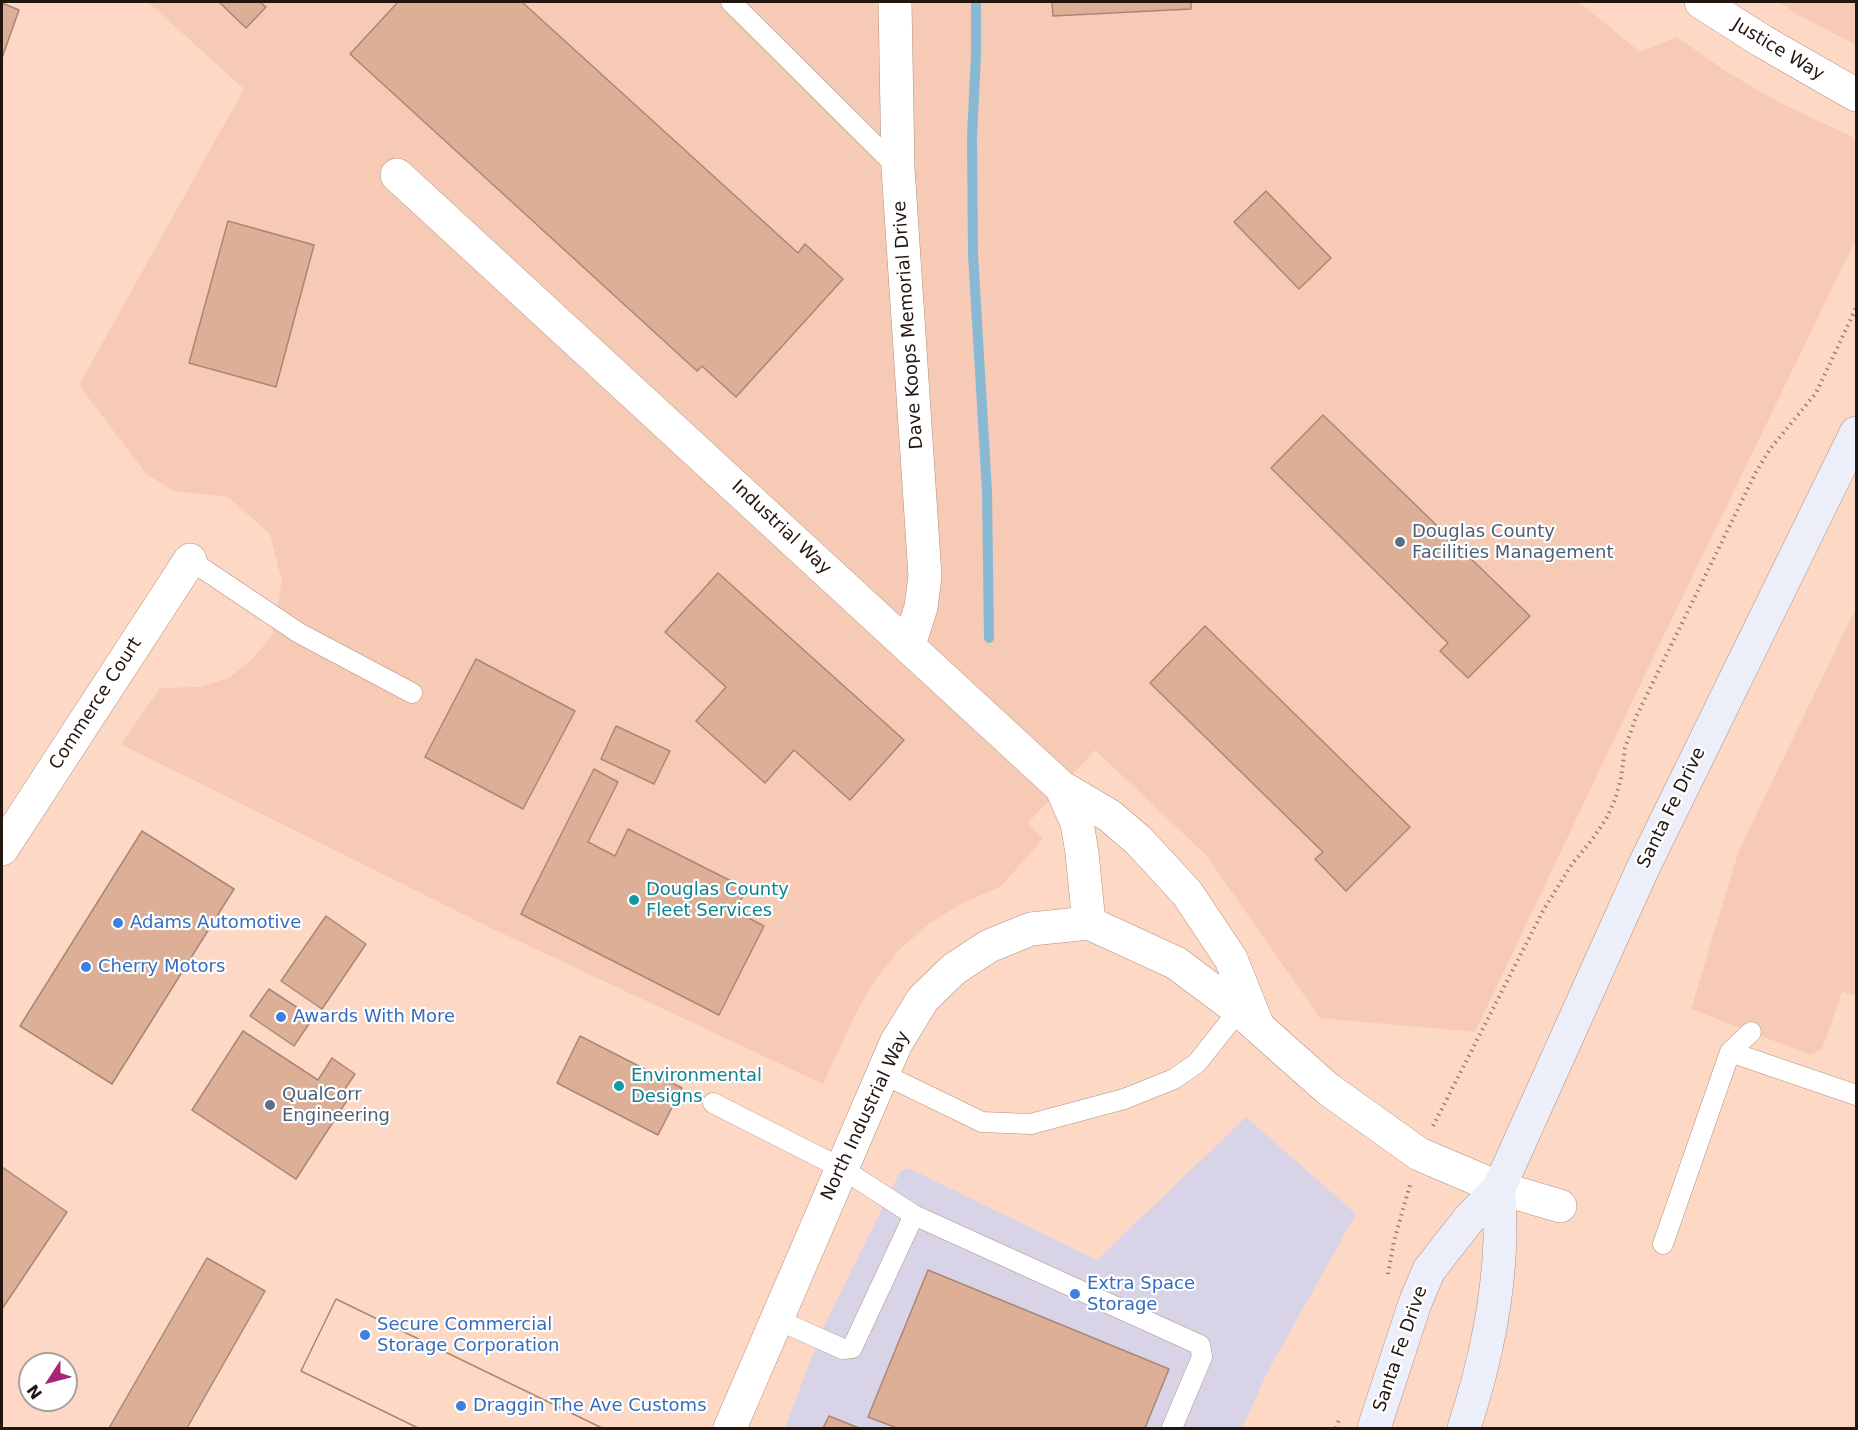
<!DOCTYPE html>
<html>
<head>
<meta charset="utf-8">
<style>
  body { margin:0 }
  #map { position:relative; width:1858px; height:1430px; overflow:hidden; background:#fdd8c5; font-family:"DejaVu Sans",sans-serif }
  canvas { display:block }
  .frame { position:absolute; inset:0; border:3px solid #23160f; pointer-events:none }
  .north { position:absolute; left:18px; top:1352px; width:60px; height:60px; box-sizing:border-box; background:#fff; border:2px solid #a7a29f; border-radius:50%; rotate:234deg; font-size:16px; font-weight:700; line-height:24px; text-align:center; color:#23160f }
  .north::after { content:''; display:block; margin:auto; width:21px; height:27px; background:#a62575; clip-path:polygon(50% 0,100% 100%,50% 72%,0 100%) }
</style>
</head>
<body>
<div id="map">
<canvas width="1858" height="1430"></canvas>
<div class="frame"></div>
<div class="north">N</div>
</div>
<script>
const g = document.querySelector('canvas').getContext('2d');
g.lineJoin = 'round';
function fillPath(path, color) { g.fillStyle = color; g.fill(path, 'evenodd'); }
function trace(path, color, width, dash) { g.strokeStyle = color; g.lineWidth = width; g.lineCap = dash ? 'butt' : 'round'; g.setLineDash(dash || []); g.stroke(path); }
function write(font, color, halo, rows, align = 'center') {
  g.font = font + ' "DejaVu Sans",sans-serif'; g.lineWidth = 4.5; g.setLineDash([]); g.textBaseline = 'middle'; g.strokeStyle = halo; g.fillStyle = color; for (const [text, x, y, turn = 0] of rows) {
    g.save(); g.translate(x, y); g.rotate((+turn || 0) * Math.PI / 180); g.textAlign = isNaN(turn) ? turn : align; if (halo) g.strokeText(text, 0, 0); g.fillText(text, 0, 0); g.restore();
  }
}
fillPath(new Path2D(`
  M1246,1117L1356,1214L1268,1371L1242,1428H785L823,1328L900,1172L908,1168L1097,1260Z`), '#d9d3e8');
fillPath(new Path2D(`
  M148,2H1579L1640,52L1677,37L1727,72L1778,102L1853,137L1856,147V239L1649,666L1475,1032L1320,1018L1206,855L1095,750L1028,823L1043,839L1001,886L959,905L929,924L901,948L876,979L856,1013L823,1084L491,928L121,744L160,688L200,687L229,678L253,658L272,636L282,581L270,534L228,497L174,491L146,474L79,385L244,89Z
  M1779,2H1856V45L1800,16Z
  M1856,608V996L1842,992L1822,1049L1811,1055L1691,1009L1739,850Z`), '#f6cab4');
trace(new Path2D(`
  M976,2V55L972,137L973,254L987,491L989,638`), '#87b9d3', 10);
const building = new Path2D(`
  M219,2H260L266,7L246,28Z
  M398,2H522L798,253L805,244L843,279L736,397L702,366L697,371L350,54Z
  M1052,2H1191V9L1053,16Z
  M2,3L19,10L2,58Z
  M1266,191L1331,258L1299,289L1234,222Z
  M228,221L314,245L276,387L189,363Z
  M1323,415L1530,616L1468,678L1440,651L1448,643L1271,468Z
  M718,573L904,740L850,800L794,750L765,783L696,721L726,687L665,632Z
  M1205,626L1410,827L1346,891L1315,859L1323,852L1150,683Z
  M476,659L575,711L523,809L425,757Z
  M616,726L670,751L654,784L601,759Z
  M594,769L618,782L588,842L615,856L628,829L747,889L735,911L764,926L719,1015L521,914Z
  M142,831L234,889L112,1084L20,1026Z
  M326,916L366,944L322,1009L281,981Z
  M269,989L313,1018L294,1046L250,1016Z
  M243,1031L318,1080L332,1058L355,1074L341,1095L348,1099L296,1179L192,1110Z
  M580,1036L682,1088L658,1135L557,1083Z
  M2,1167L67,1212L2,1309Z
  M207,1258L265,1291L187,1428H109Z
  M928,1270L1169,1369L1145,1428H897L868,1417Z
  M336,1299L602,1428H418L301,1371Z
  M336,1299L602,1428H418L301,1371Z
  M829,1416L859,1428H823Z`);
fillPath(building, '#ddaf96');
trace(building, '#a98776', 1.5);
const lane = new Path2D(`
  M731,2L898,168
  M190,560L299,633L412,693
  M1730,1052L1751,1032
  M883,1074L982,1122L1031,1124L1124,1099L1174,1079L1197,1063L1239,1010
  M713,1103L841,1168L914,1215L1200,1345L1202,1357L1172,1428
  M1663,1244L1730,1052L1856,1095
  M776,1319L843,1349L852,1348L914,1215`);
const street = new Path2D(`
  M895,2L898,168L925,576L921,607L909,645
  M1701,2L1762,41L1856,95
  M397,175L1061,787L1077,823L1082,853L1089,923
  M1061,787L1110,816L1139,841L1187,893L1231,959L1257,1024
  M2,849L190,560
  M730,1428L896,1043L923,999L954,969L989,946L1031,929L1089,923L1176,963L1239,1010L1328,1089L1419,1154L1499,1188L1560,1206`);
const secondary = new Path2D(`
  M1374,1428L1415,1303L1429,1270L1469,1219L1499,1188L1643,868L1856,433
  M1464,1428C1484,1367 1498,1304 1500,1239C1500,1222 1499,1205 1499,1188`);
trace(lane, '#b2907e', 21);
trace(street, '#b2907e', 34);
trace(secondary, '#b2907e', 34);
trace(new Path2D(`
  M1433,1126L1544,909L1572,864L1591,841L1606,819L1615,800L1621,778L1625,748L1636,717L1756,472L1770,449L1816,393L1856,308
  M1388,1274L1394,1241L1410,1185
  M1336,1428L1339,1420`), '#9b8173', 4, [1.5, 4.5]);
trace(lane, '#fff', 20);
trace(street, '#fff', 33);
trace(secondary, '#eceffa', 33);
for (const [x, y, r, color] of [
  [1400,542,6,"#5c6f8a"],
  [634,900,6,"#0f9aa8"],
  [118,923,6,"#3f7fe0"],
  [86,967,6,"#3f7fe0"],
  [281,1017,6,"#3f7fe0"],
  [619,1086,6,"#0f9aa8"],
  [270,1105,6,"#5c6f8a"],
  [1075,1294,6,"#3f7fe0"],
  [365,1335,6,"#3f7fe0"],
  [461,1406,6,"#3f7fe0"]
]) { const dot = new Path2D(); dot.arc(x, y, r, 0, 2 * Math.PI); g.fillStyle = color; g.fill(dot); trace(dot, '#fff', 2); }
write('18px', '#23160f', '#fff', [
  ["Justice Way",1778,50,31],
  ["Dave Koops Memorial Drive",909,325,-94],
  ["Industrial Way",781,528,43],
  ["Commerce Court",96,704,-57],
  ["Santa Fe Drive",1672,808,-64],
  ["North Industrial Way",866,1116,-65],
  ["Santa Fe Drive",1401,1349,-71]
]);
write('18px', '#4e5e75', '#fff', [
  ["Douglas County",1412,532],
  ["Facilities Management",1412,553],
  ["QualCorr",282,1095],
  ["Engineering",282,1116]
], 'left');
write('18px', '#0d838f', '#fff', [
  ["Douglas County",646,890],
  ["Fleet Services",646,911],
  ["Environmental",631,1076],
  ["Designs",631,1097]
], 'left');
write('18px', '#366cbe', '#fff', [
  ["Adams Automotive",130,923],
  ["Cherry Motors",98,967],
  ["Awards With More",293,1017],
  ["Extra Space",1087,1284],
  ["Storage",1087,1305],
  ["Secure Commercial",377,1325],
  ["Storage Corporation",377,1346],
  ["Draggin The Ave Customs",473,1406]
], 'left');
</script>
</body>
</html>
